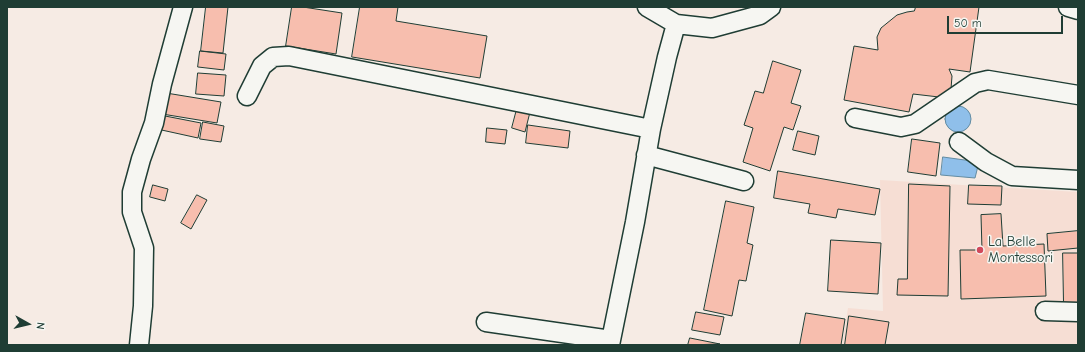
<!DOCTYPE html>
<html>
<head>
<meta charset="utf-8">
<style>
  body { margin:0 }
  #map { position:relative; width:1085px; height:352px; overflow:hidden; background:#f6ebe4; font-family:"Comic Neue",sans-serif }
  canvas { display:block }
  .frame { position:absolute; inset:0; border:8px solid #1f3d34; pointer-events:none }
  .north { position:absolute; left:8px; top:304px; width:40px; height:40px; -webkit-text-stroke:3px #f6f6f2; paint-order:stroke; rotate:98deg; font-size:11px; font-weight:700; line-height:16px; text-align:center; color:#1f3d34 }
  .north::after { content:''; display:block; margin:auto; width:14px; height:18px; background:#1f3d34; clip-path:polygon(50% 0,100% 100%,50% 72%,0 100%) }
  .scale { position:absolute; left:947px; top:16px; width:116px; height:18px; box-sizing:border-box; border:2px solid #1f3d34; border-top:0; padding-left:5px; font-size:12px; line-height:14px; white-space:nowrap; color:#1f3d34; -webkit-text-stroke:3px #f6f6f2; paint-order:stroke }
</style>
</head>
<body>
<div id="map">
<canvas width="1085" height="352"></canvas>
<div class="frame"></div>
<div class="north">N</div>
<div class="scale">50 m</div>
</div>
<script>
const g = document.querySelector('canvas').getContext('2d');
g.lineJoin = 'round';
function fillPath(path, color) { g.fillStyle = color; g.fill(path, 'evenodd'); }
function trace(path, color, width, dash) { g.strokeStyle = color; g.lineWidth = width; g.lineCap = dash ? 'butt' : 'round'; g.setLineDash(dash || []); g.stroke(path); }
function write(font, color, halo, rows, align = 'center') {
  g.font = font + ' "Comic Neue",sans-serif'; g.lineWidth = 3; g.setLineDash([]); g.textBaseline = 'middle'; g.strokeStyle = halo; g.fillStyle = color; for (const [text, x, y, turn = 0] of rows) {
    g.save(); g.translate(x, y); g.rotate((+turn || 0) * Math.PI / 180); g.textAlign = isNaN(turn) ? turn : align; if (halo) g.strokeText(text, 0, 0); g.fillText(text, 0, 0); g.restore();
  }
}
fillPath(new Path2D(`
  M880,180L1078,192V345H842L848,308L883,311Z`), '#f6ded4');
const water = new Path2D(`
  M945 119a13 13 0 1 1 26 0a13 13 0 1 1-26 0Z
  M943,157L979,162L975,178L941,175Z`);
fillPath(water, '#8fbfea');
trace(water, '#628ba1', 1);
const building = new Path2D(`
  M206,7H228L223,53L201,51Z
  M292,7H303L342,13L336,54L286,46Z
  M360,7H398L396,21L487,36L480,78L352,57Z
  M916,7H979L970,72L949,69L952,76L951,89L939,97L913,94L909,112L844,100L854,46L878,50L877,37L881,28L897,15L907,12L914,11Z
  M200,51L226,54L224,70L198,67Z
  M773,61L801,70L791,103L801,106L793,130L784,127L770,171L743,162L753,128L744,125L755,91L763,93Z
  M198,73L226,75L224,96L196,94Z
  M166,93L221,102L217,123L162,114Z
  M517,109L530,112L525,132L512,128Z
  M160,115L201,123L198,138L157,129Z
  M203,122L224,126L221,142L200,139Z
  M528,125L570,131L568,148L526,143Z
  M487,128L507,130L505,144L486,142Z
  M798,131L819,136L815,155L793,150Z
  M912,139L940,143L936,176L908,172Z
  M778,171L880,189L875,215L838,209L836,218L808,213L810,204L774,198Z
  M909,184L950,186L948,296L897,295L898,279H907Z
  M153,185L168,189L165,201L150,197Z
  M969,185L1002,186L1001,205L968,204Z
  M197,195L207,200L191,229L181,223Z
  M726,201L754,207L747,243L753,245L746,281L739,280L732,316L704,310Z
  M1001,214L1003,246L1044,244L1046,296L961,299L960,250H982L981,215Z
  M1078,231V248L1048,251L1047,234Z
  M831,240L881,243L878,294L828,291Z
  M1063,253H1078V307H1064Z
  M696,312L724,317L720,335L692,330Z
  M806,313L845,319L841,345H800Z
  M849,316L889,322L885,345H845Z
  M690,338L720,344L688,345Z`);
fillPath(building, '#f7beae');
trace(building, '#1f3d34', 1);
const minor = new Path2D(`
  M647,7L676,24
  M1068,7L1078,10
  M247,96L262,66L273,57L289,56L651,129
  M855,118L901,127L915,124L975,83L988,80L1078,95
  M959,142L986,162L1012,176L1078,180
  M646,155L744,181
  M1045,311L1078,312
  M486,322L611,340
  M139,345L143,306L144,248L132,212V192L141,159L154,123L162,84L183,7
  M610,345L635,222L651,129L667,57L676,24L712,28L760,15L771,7`);
trace(minor, '#1f3d34', 21);
trace(minor, '#f6f6f2', 18);
for (const [x, y, r, color] of [
  [980,250,4,"#d1495b"]
]) { const dot = new Path2D(); dot.arc(x, y, r, 0, 2 * Math.PI); g.fillStyle = color; g.fill(dot); trace(dot, '#f6f6f2', 1.5); }
write('14px', '#1f3d34', '#f6f6f2', [
  ["La Belle",988,242],
  ["Montessori",988,258]
], 'left');
</script>
</body>
</html>
